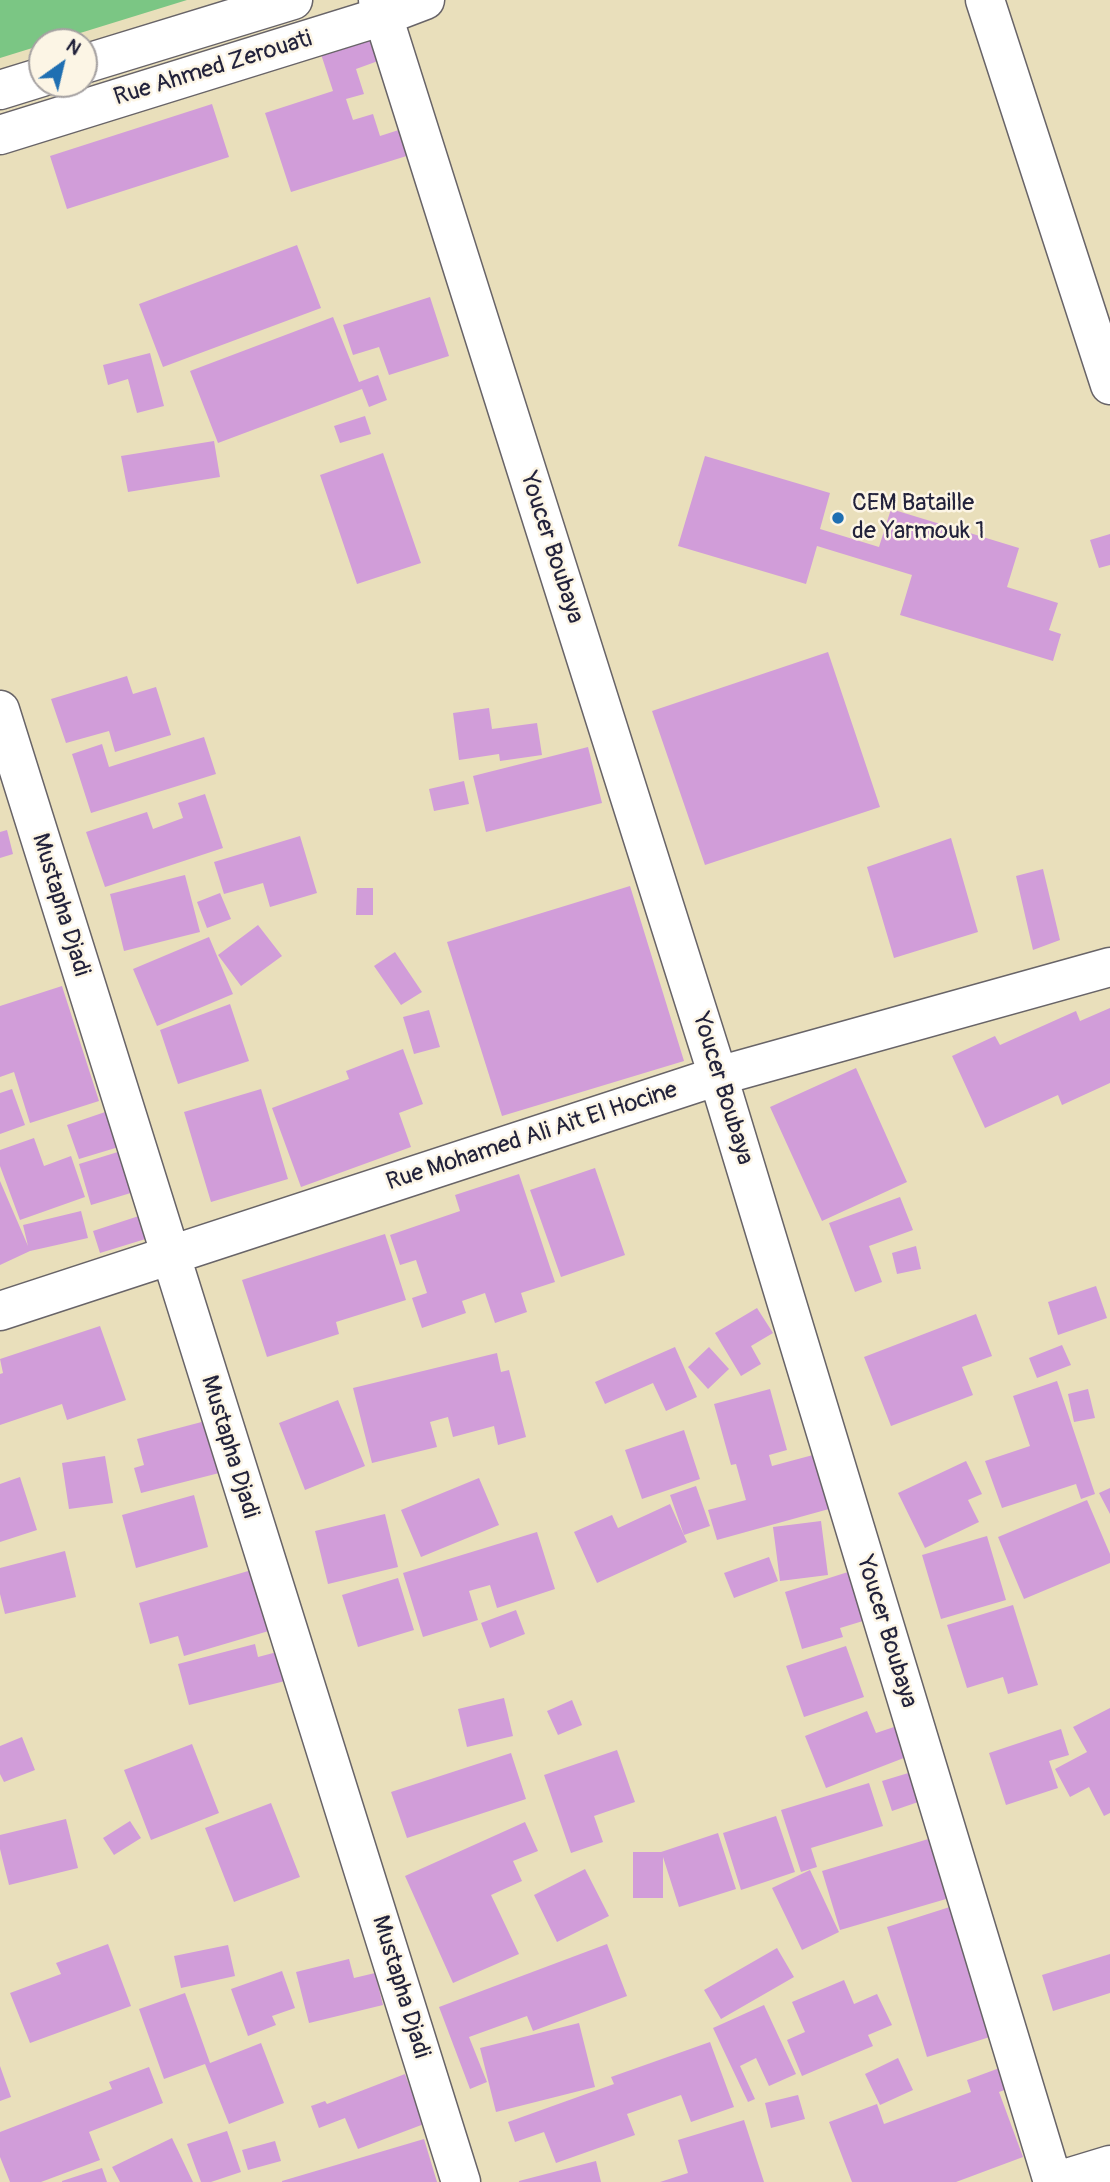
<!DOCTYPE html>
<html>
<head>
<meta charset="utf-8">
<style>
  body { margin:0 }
  #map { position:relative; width:1110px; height:2182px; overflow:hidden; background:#e9dfbb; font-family:Pangolin,sans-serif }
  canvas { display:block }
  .north { position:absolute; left:28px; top:28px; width:70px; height:70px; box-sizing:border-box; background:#fcf5e5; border:2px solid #a5a1a1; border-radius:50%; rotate:34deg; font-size:19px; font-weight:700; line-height:28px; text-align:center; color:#22223b }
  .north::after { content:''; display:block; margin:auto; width:24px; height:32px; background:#1f6fb2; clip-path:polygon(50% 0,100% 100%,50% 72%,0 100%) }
</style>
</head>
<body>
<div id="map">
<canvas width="1110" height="2182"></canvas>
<div class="north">N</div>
</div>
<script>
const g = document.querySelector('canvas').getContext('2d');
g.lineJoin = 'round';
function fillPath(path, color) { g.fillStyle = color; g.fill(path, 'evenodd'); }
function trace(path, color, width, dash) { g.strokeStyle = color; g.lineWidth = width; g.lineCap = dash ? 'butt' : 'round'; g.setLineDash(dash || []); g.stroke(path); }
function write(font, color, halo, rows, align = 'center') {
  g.font = font + ' Pangolin,sans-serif'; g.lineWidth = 5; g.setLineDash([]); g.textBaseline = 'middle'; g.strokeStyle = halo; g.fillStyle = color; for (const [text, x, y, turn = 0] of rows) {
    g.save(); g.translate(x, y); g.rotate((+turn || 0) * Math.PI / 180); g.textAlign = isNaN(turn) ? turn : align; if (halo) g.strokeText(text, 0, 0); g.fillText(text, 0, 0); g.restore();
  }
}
fillPath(new Path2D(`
  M0,0H187L51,42H42V45L0,58Z`), '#7bc684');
fillPath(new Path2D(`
  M370,36L378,61L356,69L364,94L346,99L353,120L373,114L380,136L405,128L413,154L291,192L265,113L333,91L320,51Z
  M212,104L229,157L67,209L50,156Z
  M297,245L321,308L163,367L139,304Z
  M430,297L449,356L389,375L379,347L353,355L343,325Z
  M333,317L359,382L378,375L387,400L369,407L362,389L218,443L190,371Z
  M150,353L164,406L137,413L128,379L108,385L103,365Z
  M365,416L371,434L340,443L334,426Z
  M214,441L220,477L128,492L121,456Z
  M383,453L421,563L357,584L320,475Z
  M705,456L830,493L820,529L879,547L891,509L1019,548L1007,587L1058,603L1049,630L1061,634L1053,661L900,615L912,575L817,546L806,584L678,546Z
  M1110,534V565L1099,568L1090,540Z
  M828,652L880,807L705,865L652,711Z
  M127,676L133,694L156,687L171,735L115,752L109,731L66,743L51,699Z
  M489,708L492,729L537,723L542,755L500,761L499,754L459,760L453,713Z
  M204,737L216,774L91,813L72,754L102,744L109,767Z
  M588,747L602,803L486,832L473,776Z
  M464,781L469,804L434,811L429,789Z
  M205,794L223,848L105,887L86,832L147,812L153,829L183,818L178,803Z
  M7,830L13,854L0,858V832Z
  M300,836L317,893L270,907L263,883L224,894L214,862Z
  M951,838L978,932L894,958L867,867Z
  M1043,869L1060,940L1033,950L1016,876Z
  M185,875L200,932L124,951L110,894Z
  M630,886L684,1061L502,1116L447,942Z
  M357,888H373V915H356Z
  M220,893L231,919L207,928L197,902Z
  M258,925L282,956L241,986L218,955Z
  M209,937L233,994L157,1026L133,969Z
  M395,952L422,992L401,1005L374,966Z
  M62,986L99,1101L30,1123L14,1072L0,1077V1006Z
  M230,1004L249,1061L178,1084L160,1030Z
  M1110,1008V1083L1062,1105L1058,1095L985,1128L952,1056L995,1036L1000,1045L1076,1011L1080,1021Z
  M429,1010L440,1047L414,1054L403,1017Z
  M403,1049L423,1104L399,1113L411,1147L301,1187L272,1108L349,1079L346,1071Z
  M856,1068L907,1182L822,1221L770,1107Z
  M12,1089L25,1125L0,1134V1093Z
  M261,1089L288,1179L211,1202L184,1112Z
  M111,1110L122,1146L79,1159L67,1125Z
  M34,1138L44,1166L71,1156L85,1197L20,1220L0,1166V1150Z
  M121,1151L134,1192L91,1205L79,1164Z
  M595,1168L625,1255L561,1277L530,1190Z
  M519,1174L555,1282L521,1293L527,1312L495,1323L485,1293L462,1301L466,1313L422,1328L412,1298L427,1293L416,1260L400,1265L390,1235L460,1211L455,1195Z
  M0,1181L28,1246L23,1225L81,1211L88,1238L30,1251L0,1265Z
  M900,1197L913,1230L869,1246L882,1282L855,1292L829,1223Z
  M145,1214L152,1237L100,1253L93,1231Z
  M385,1234L406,1300L336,1322L339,1334L267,1357L242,1280Z
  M916,1246L921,1269L897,1274L892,1253Z
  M1096,1286L1107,1318L1058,1335L1048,1302Z
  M757,1308L773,1333L751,1346L761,1364L741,1376L715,1333Z
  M976,1314L992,1356L962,1367L973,1395L891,1426L864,1357Z
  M100,1326L126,1400L67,1420L62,1404L0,1425V1374L3,1373L0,1359Z
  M1062,1345L1071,1365L1037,1378L1029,1358Z
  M675,1347L697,1397L666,1411L653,1383L605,1404L595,1382Z
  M709,1347L729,1369L708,1389L688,1367Z
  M497,1353L501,1372L509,1370L526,1437L498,1445L494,1426L453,1437L448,1417L430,1422L437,1447L372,1463L353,1388Z
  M1057,1381L1095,1494L1081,1499L1076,1484L1002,1508L985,1461L1030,1446L1013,1396Z
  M770,1389L787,1450L769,1455L772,1466L813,1455L829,1509L717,1540L708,1510L746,1500L736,1464L731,1465L714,1404Z
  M1088,1389L1095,1418L1074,1422L1068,1394Z
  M338,1400L365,1466L305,1490L279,1423Z
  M213,1419L227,1471L141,1493L134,1468L144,1465L137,1439Z
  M684,1430L700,1479L642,1499L625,1450Z
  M105,1456L113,1503L69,1509L62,1463Z
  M966,1461L982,1494L968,1500L979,1522L925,1548L898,1493Z
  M20,1477L37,1530L0,1542V1484Z
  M479,1478L499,1525L421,1557L401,1510Z
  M696,1486L710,1526L684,1535L670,1495Z
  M1110,1488V1514L1099,1493Z
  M194,1495L208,1547L136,1568L122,1515Z
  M1087,1500L1110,1554V1563L1024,1599L998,1537Z
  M670,1504L687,1542L597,1583L574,1532L612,1515L618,1528Z
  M385,1514L398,1567L328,1584L315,1531Z
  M821,1521L828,1575L780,1581L773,1527Z
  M537,1532L555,1589L497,1608L490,1585L469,1591L478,1620L423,1637L403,1573Z
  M987,1536L1006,1600L941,1619L922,1555Z
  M65,1551L76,1597L5,1614L0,1594V1568Z
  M769,1557L778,1581L734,1598L724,1573Z
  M255,1569L272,1630L184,1656L178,1636L150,1644L139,1603Z
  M848,1572L863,1621L840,1628L843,1637L802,1649L785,1592Z
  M398,1578L414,1630L358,1647L342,1595Z
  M1013,1605L1038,1685L1008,1694L1003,1677L967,1688L947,1625Z
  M516,1610L525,1634L490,1648L481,1623Z
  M255,1644L258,1657L277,1652L285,1681L189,1705L178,1664Z
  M846,1646L864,1697L804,1717L786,1666Z
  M504,1698L513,1736L467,1747L458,1709Z
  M572,1700L582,1725L558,1735L547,1711Z
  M1110,1708V1813L1104,1816L1089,1787L1070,1797L1055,1769L1087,1752L1073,1727Z
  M867,1711L876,1733L897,1726L909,1756L826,1788L805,1736Z
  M1061,1729L1069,1755L1049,1761L1058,1788L1006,1805L989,1753Z
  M22,1737L35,1770L4,1782L0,1774V1746Z
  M192,1744L219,1813L151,1840L124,1770Z
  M617,1750L635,1802L594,1816L603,1842L571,1853L544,1775Z
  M511,1753L526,1799L407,1838L391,1792Z
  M915,1771L924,1800L892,1811L882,1781Z
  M869,1783L883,1826L811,1848L817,1867L801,1872L781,1810Z
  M271,1803L300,1877L234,1902L205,1828Z
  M776,1816L795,1872L741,1890L723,1833Z
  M66,1819L78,1868L9,1885L0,1849V1835Z
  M130,1821L141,1838L114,1855L103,1838Z
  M525,1822L538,1851L513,1861L522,1881L491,1895L519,1954L453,1983L405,1876Z
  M718,1833L736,1889L679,1907L663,1857V1898H633V1852H661Z
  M935,1837L953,1897L840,1930L822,1871Z
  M585,1869L609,1916L557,1942L534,1895Z
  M810,1870L839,1932L802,1950L772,1888Z
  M956,1905L996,2035L927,2057L887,1927Z
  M108,1944L131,2006L30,2043L10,1993L61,1974L56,1963Z
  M607,1944L627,1996L533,2031L527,2016L469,2037L487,2082L470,2089L439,2007Z
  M228,1945L235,1976L181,1988L174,1956Z
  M777,1948L794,1977L721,2019L704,1990Z
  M1110,1954V1993L1053,2011L1042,1975Z
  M349,1959L354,1978L375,1973L383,2005L309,2023L296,1972Z
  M282,1971L295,2008L272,2016L276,2025L248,2036L231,1989Z
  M844,1980L854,2004L877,1994L892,2025L868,2035L873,2046L802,2076L787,2040L805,2032L792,2002Z
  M185,1993L210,2063L261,2043L284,2103L229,2124L205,2064L164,2079L139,2009Z
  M764,2005L796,2074L769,2086L756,2058L740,2066L755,2099L748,2102L713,2028Z
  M579,2023L595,2087L496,2112L480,2048Z
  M710,2042L734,2107L691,2122L681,2095L627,2114L635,2135L556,2163L544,2132L515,2142L508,2122L614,2084L611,2077Z
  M898,2058L913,2090L880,2105L865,2074Z
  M0,2066L11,2097L0,2101Z
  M1005,2066L1013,2087L999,2092L1023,2157L956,2182H852L829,2122L877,2104L884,2124L971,2092L967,2080Z
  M149,2067L163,2103L89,2132L100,2160L41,2182H10L0,2157V2132L112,2089L109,2082Z
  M405,2074L424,2124L358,2149L345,2118L319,2128L311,2106L325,2101L327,2104Z
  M798,2095L805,2119L771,2128L765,2103Z
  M744,2120L764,2182H660L688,2173L678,2140Z
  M227,2131L241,2172L211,2182H201L187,2144Z
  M172,2138L193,2182H120L112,2167Z
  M424,2139L437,2182H282V2181Z
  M275,2141L281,2161L248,2170L242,2150Z
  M596,2161L601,2182H519V2181Z
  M102,2168L107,2182H62V2181Z`), '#d19dd9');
const street = new Path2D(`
  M378,0L718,1076L1053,2182
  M985,0L1110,385
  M0,710L461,2182
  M0,1311L718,1076L1110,967
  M1054,2182L1110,2165`);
const secondary = new Path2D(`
  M84,64L293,0
  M0,90L42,77
  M0,135L383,16L425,0`);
trace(street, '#686468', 41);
trace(secondary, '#686468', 41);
trace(street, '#fff', 38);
trace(secondary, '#fff', 38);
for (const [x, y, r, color] of [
  [838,518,7,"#1f6fb2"]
]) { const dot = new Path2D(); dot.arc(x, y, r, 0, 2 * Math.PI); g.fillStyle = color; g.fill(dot); trace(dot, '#fcf5e5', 2.5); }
write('24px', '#22223b', '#fcf5e5', [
  ["Rue Ahmed Zerouati",213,69,-17],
  ["Youcer Boubaya",551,548,72],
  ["Mustapha Djadi",60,905,73],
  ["Youcer Boubaya",722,1089,73],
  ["Rue Mohamed Ali Ait El Hocine",532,1137,-18],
  ["Mustapha Djadi",229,1447,73],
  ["Youcer Boubaya",886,1632,73],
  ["Mustapha Djadi",400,1987,73]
]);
write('24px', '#22223b', '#fcf5e5', [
  ["CEM Bataille",852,504],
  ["de Yarmouk 1",852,532]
], 'left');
</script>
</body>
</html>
